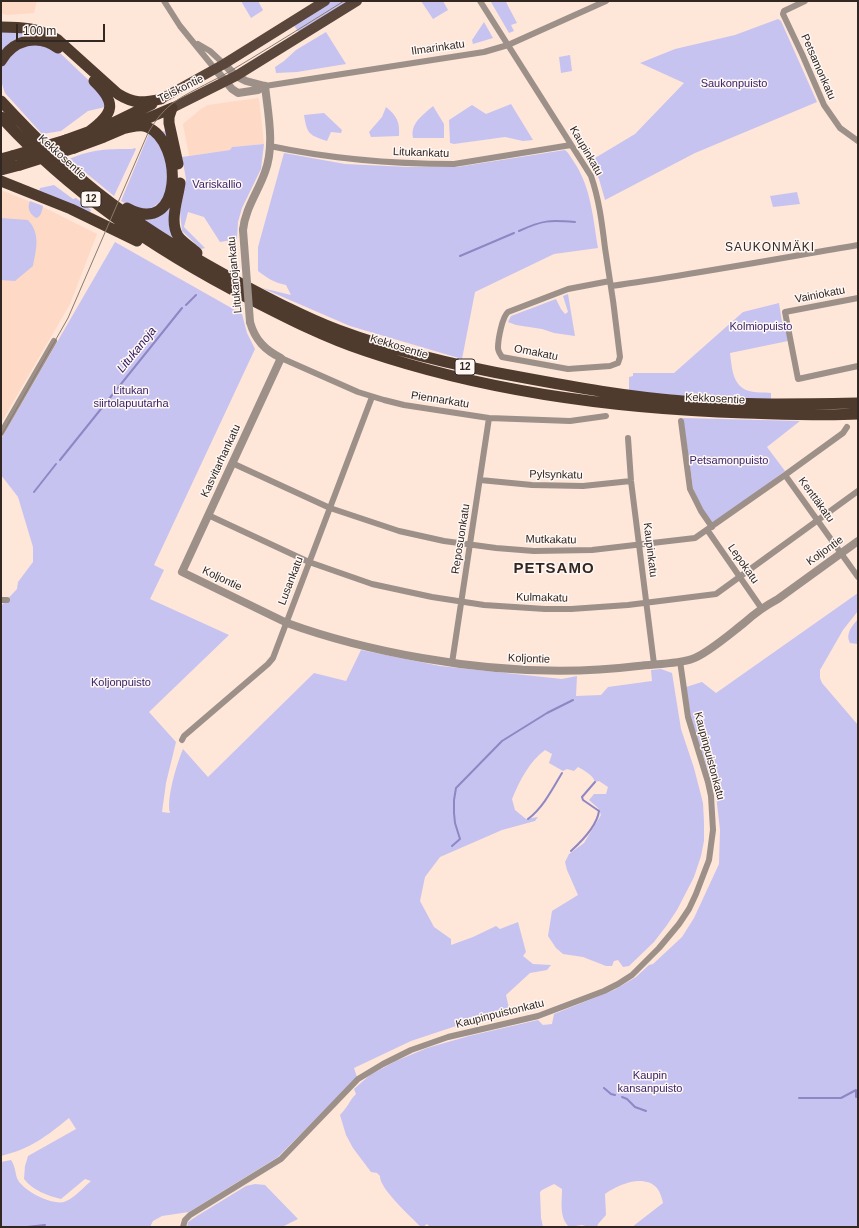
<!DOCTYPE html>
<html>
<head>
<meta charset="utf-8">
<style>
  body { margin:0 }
  #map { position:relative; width:859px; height:1228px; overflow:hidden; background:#fee6d9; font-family:Helvetica,sans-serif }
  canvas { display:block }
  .frame { position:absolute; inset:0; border:2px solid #322721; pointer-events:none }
  .scale { position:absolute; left:16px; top:24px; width:89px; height:18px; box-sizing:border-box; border:2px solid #322721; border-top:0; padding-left:5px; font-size:12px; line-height:14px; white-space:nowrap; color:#322721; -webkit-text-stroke:3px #fef7f4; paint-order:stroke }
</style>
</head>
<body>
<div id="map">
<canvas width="859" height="1228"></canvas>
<div class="frame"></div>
<div class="scale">100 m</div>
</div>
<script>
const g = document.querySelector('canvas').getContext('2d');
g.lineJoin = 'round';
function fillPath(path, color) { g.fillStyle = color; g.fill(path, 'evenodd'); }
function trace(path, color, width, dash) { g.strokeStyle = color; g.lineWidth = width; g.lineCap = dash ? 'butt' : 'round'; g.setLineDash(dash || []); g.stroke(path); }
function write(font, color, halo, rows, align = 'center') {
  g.font = font + ' Helvetica,sans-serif'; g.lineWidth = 3; g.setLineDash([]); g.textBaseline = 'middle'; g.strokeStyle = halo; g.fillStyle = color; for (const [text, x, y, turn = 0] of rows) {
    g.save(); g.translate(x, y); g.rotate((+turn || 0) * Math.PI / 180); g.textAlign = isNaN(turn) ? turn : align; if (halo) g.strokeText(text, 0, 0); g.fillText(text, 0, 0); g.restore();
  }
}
fillPath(new Path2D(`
  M1,1H37L34,13L7,15L1,13Z
  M258,98L259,99L264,144L232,147L230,150L189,156L183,124L201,109L208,105Z
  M1,190L43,207L97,234L70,304L1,423Z`), '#fed9c5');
fillPath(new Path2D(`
  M241,1H258L263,10L262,11L251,18Z
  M331,1H351L299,33L293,24Z
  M421,1H443L448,10L433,19Z
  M494,1H507L506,2L517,23L511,25L514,31L509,33L491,2Z
  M778,19L781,21L817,102L695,153L605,200L599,179L590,161L635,134L684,83L640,63L675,49L735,35Z
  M484,22L493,38L473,44L472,40Z
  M1,30L48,36C25,37 18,34 1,52Z
  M326,32L346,64L297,72L276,73L275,67L284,61L296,50Z
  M36,42L59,52L103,94L105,107L88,111L61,131L42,134L5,93L2,84V66L13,49Z
  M570,55L572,71L561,73L559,57Z
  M511,104L533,140L523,141L505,137L454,144L450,143L449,120L472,105L486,114Z
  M433,106L444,124V138H413C410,123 423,115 433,106Z
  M386,107C397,116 400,122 399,136L371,137L369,132L382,117Z
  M324,113L342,130L341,133L331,132L327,141C309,135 307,134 304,115Z
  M167,130L175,162L177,182L172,214L173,238L145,221L146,218C188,212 177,156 159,133Z
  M150,131L163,152L169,172L166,197L151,209L133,208L121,201Z
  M264,144L261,169L242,208L238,222L237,239L220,242L204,217L188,212L184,227L205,248L201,249L182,231L180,212L186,179L182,157L230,150L232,147Z
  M135,148L136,149L114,196L69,159C93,149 107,149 132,149Z
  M565,150C569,153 571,158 574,162C591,187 593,218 598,248L554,254L475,292L462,359L350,326L262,288L291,295L286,285C275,283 267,278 258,271V247L284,153L345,164L408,167H457Z
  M54,185L73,199L76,198L91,210L90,212L82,211L39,191L40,188Z
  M797,192L800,204L773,207L770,196Z
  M30,201L43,206C42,211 41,217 36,218C29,214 27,207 30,201Z
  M1,218L28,220C41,234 36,250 33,266L15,281L1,280Z
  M115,242L242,314L247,333L255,349L154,565L164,570L150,599L229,635L149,712L176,742L166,783L162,812L170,813C166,799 177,763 183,749L208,777L314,673L346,681L361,650L440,666L562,679L577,676L576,696L601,695L608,687L652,681L651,670L661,669L672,673L681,729L694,768L703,803L704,822V841L701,856L694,877L677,910L667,925L654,942L629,966L623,967L618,960L614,961L612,966H606L583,957L563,954L556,948L548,936L552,911L578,895L567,870L565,862L569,854L584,843L601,815L598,808L589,800L594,794H606L608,787L599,781L595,782C593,775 585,771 578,767L574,771L567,769L563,771L549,763L552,754L545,750C529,762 520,780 512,799L515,810L526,819L538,817L535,821L502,830L440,857L425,877L420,901L434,927L451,939V945L473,937L496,926L500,929L518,922L526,952L523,956L533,964L551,965L547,970L530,973L506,995L510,1013L462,1024L411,1041L354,1068L357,1077L278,1157L189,1212L162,1216L153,1221L150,1227H1V1162L11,1160C16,1167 15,1175 18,1180C24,1191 51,1205 64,1202C73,1199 83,1188 91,1181L85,1179L61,1199C46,1195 34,1191 24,1179L25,1166L28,1156L76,1129L69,1118C47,1136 30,1149 1,1156V606L17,589L18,582L33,562V547L18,497L1,475V439Z
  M568,294L575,336L554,333L542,329L516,325L508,322L511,316L556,299L561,309L565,314L568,312L563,296Z
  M779,303L782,322L785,324L788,341L730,353C732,367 732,386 749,391C755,393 764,392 771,393V399L700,397L629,391V377L633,376V373H674L743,312Z
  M683,418L800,421L767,447L785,471L712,524L698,501L693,488Z
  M858,593V611L843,630L820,670V678L822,683L858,725V1227H632L663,1203C662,1198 660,1192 657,1188C644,1174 619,1184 605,1194L606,1215L598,1224L597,1227H589L582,1225L569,1227C559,1217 562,1203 562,1189L554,1184L542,1190L540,1192L541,1218L543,1227H430L427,1224L423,1227H421C411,1217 379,1188 380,1176L377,1173L371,1172L353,1148L346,1135L340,1115C348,1107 349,1101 356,1094L354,1089L370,1075L396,1061L427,1048L469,1036L538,1020L543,1025L552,1024L554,1014L614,990L636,977L649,965L653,964L682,937L694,918L719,864L720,830L716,795L691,718L686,687L702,682L716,693Z
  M858,619V644L850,643C845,634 852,626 858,619Z
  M255,1184L265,1185L298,1219L282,1227H187L188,1222L197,1216L246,1186Z`), '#c7c3f0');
trace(new Path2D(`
  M519,231C543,220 549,220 575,222
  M460,256L514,233
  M186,305L196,295
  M60,460L182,308
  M34,492L56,464
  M528,819C543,808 553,788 562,773
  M452,846L460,839L455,823L454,813V800L456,788L502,741L547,713L573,700
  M571,851C582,841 597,826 599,811L583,800L582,797L595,782
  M604,1088L611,1094L615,1095
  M622,1097L627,1099L635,1107L646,1111
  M799,1098H841L856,1090V1097L858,1095
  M27,1227L45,1225`), '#8e87c4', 2);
trace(new Path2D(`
  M164,1L180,26L215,69
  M480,1L591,176C599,199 602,223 605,248C611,284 616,320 620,357L618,363L610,366L568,369L502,357C500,354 498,351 498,348C498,340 502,317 508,312L568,289L610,281
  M805,1L784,11L783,14L802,54L824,105L840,128L858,141
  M198,44L210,51L224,64
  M265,86L484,52L508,45L606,1
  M270,146C331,159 392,164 454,164L571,145
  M611,286C694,274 776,259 858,245
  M858,298L785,312L798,379L858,366
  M281,358L358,392L384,400L404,405L489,418L570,421L606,416
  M681,421L690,489L701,511L712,527
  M1,433L54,341
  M628,438L631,481L654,664
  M232,463L330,508L399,531L444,541L496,548L534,551L592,550L695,538L785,475L843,433L847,427
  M785,475L858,577
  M480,480L532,485L583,486L631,481
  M208,515L309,562L372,584L432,597L484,605L545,609H571L628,605L716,594L858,491
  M708,531L762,609
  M1,600H7
  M452,663L489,418
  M182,740L184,736L268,664L273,658L372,397
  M183,1227L185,1220L190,1215L281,1159L358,1079L383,1064L411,1050L448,1037L538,1016L604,991L618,984L632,975L659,948L679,924L689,909L696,894L709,860L713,830L711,796L708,782L688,717L680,661`), '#9c9089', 6);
trace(new Path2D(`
  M224,64L236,76L246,81L265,86
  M215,69L232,89L238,93L258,90L265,86
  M243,230C245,209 258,192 265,172C275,146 268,113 265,86
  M250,322C255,340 265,350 281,358L182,572L287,623C331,639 376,650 422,658C495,671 565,675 638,666C654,664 678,664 692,659C707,654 731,633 744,623C755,613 765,606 778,599L858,541`), '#9c9089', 8);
trace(new Path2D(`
  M161,99L224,64L325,1
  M172,108L236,76L357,1`), '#5b463b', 10);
trace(new Path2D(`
  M1,27C22,27 39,28 58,40L118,94C134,104 143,103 161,99
  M1,61C13,40 38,33 58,48
  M1,101C35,138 71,173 111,203C152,233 195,259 240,283C272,300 304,317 338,330C397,352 458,366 520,377C574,387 628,397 683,401C742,405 800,404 858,403
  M172,108L169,117V123L178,164
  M1,117C71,194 158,252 250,299C287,318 326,338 366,351C487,392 617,409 745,413C783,414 821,416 858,414
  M126,128C132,127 141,124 147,127C184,142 183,239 127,208
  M90,131C114,113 117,103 94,81
  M66,140L113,123L152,104
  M74,148L104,137L172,108
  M1,159L12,156
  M1,170L20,165
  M1,181L71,209L137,241
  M180,183C178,199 169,221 178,236C183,243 191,247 197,253`), '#4f3a2e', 11);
trace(new Path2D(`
  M1,436L68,318L148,133C166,102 180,98 210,82C223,76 235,68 247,61C280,41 312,21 344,1`), '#8b7a71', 1);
trace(new Path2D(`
  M243,230L250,322`), '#9c9089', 8);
trace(new Path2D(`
  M12,156L66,140
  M20,165L74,148`), '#4f3a2e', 11);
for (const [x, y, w] of [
  [91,199,20],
  [465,367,20]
]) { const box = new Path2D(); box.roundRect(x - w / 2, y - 8, w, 16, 3); g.fillStyle = '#fef7f4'; g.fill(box); trace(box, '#322721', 1); }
write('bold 10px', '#322721', null, [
  ["12",91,199],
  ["12",465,367]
]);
write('11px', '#322721', '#fef7f4', [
  ["Ilmarinkatu",438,48,-8],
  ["Petsamonkatu",818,67,66],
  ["Teiskontie",181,89,-26],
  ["Kaupinkatu",586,151,60],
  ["Litukankatu",421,153,2],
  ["Kekkosentie",62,157,42],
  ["Litukanojankatu",235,275,-95],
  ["Vainiokatu",820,295,-11],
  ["Kekkosentie",399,347,17],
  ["Omakatu",536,353,11],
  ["Kekkosentie",715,399,3],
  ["Piennarkatu",440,400,9],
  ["Kasvitarhankatu",221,461,-65],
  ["Pylsynkatu",556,475,1],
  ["Kenttäkatu",816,500,54],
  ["Reposuonkatu",461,539,-81],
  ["Mutkakatu",551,540,1],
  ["Kaupinkatu",650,550,83],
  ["Koljontie",825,551,-36],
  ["Lepokatu",743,564,55],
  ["Koljontie",222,579,25],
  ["Lusankatu",291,581,-69],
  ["Kulmakatu",542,598,1],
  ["Koljontie",529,659,2],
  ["Kaupinpuistonkatu",709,756,75],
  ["Kaupinpuistonkatu",500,1014,-14]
]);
write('11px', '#321f68', '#fef7f4', [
  ["Saukonpuisto",734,84],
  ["Variskallio",217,185],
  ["Kolmiopuisto",761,327],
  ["Litukan",131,391],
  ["siirtolapuutarha",131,404],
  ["Petsamonpuisto",729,461],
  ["Koljonpuisto",121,683],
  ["Kaupin",650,1076],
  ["kansanpuisto",650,1089]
]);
g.letterSpacing = '1px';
write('12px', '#322721', '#fef7f4', [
  ["SAUKONMÄKI",770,248]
]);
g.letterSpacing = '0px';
write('italic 12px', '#2c1760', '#fef7f4', [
  ["Litukanoja",137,350,-51]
]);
g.letterSpacing = '1px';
write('bold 15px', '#322721', '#fef7f4', [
  ["PETSAMO",554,569]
]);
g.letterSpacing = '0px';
</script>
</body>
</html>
